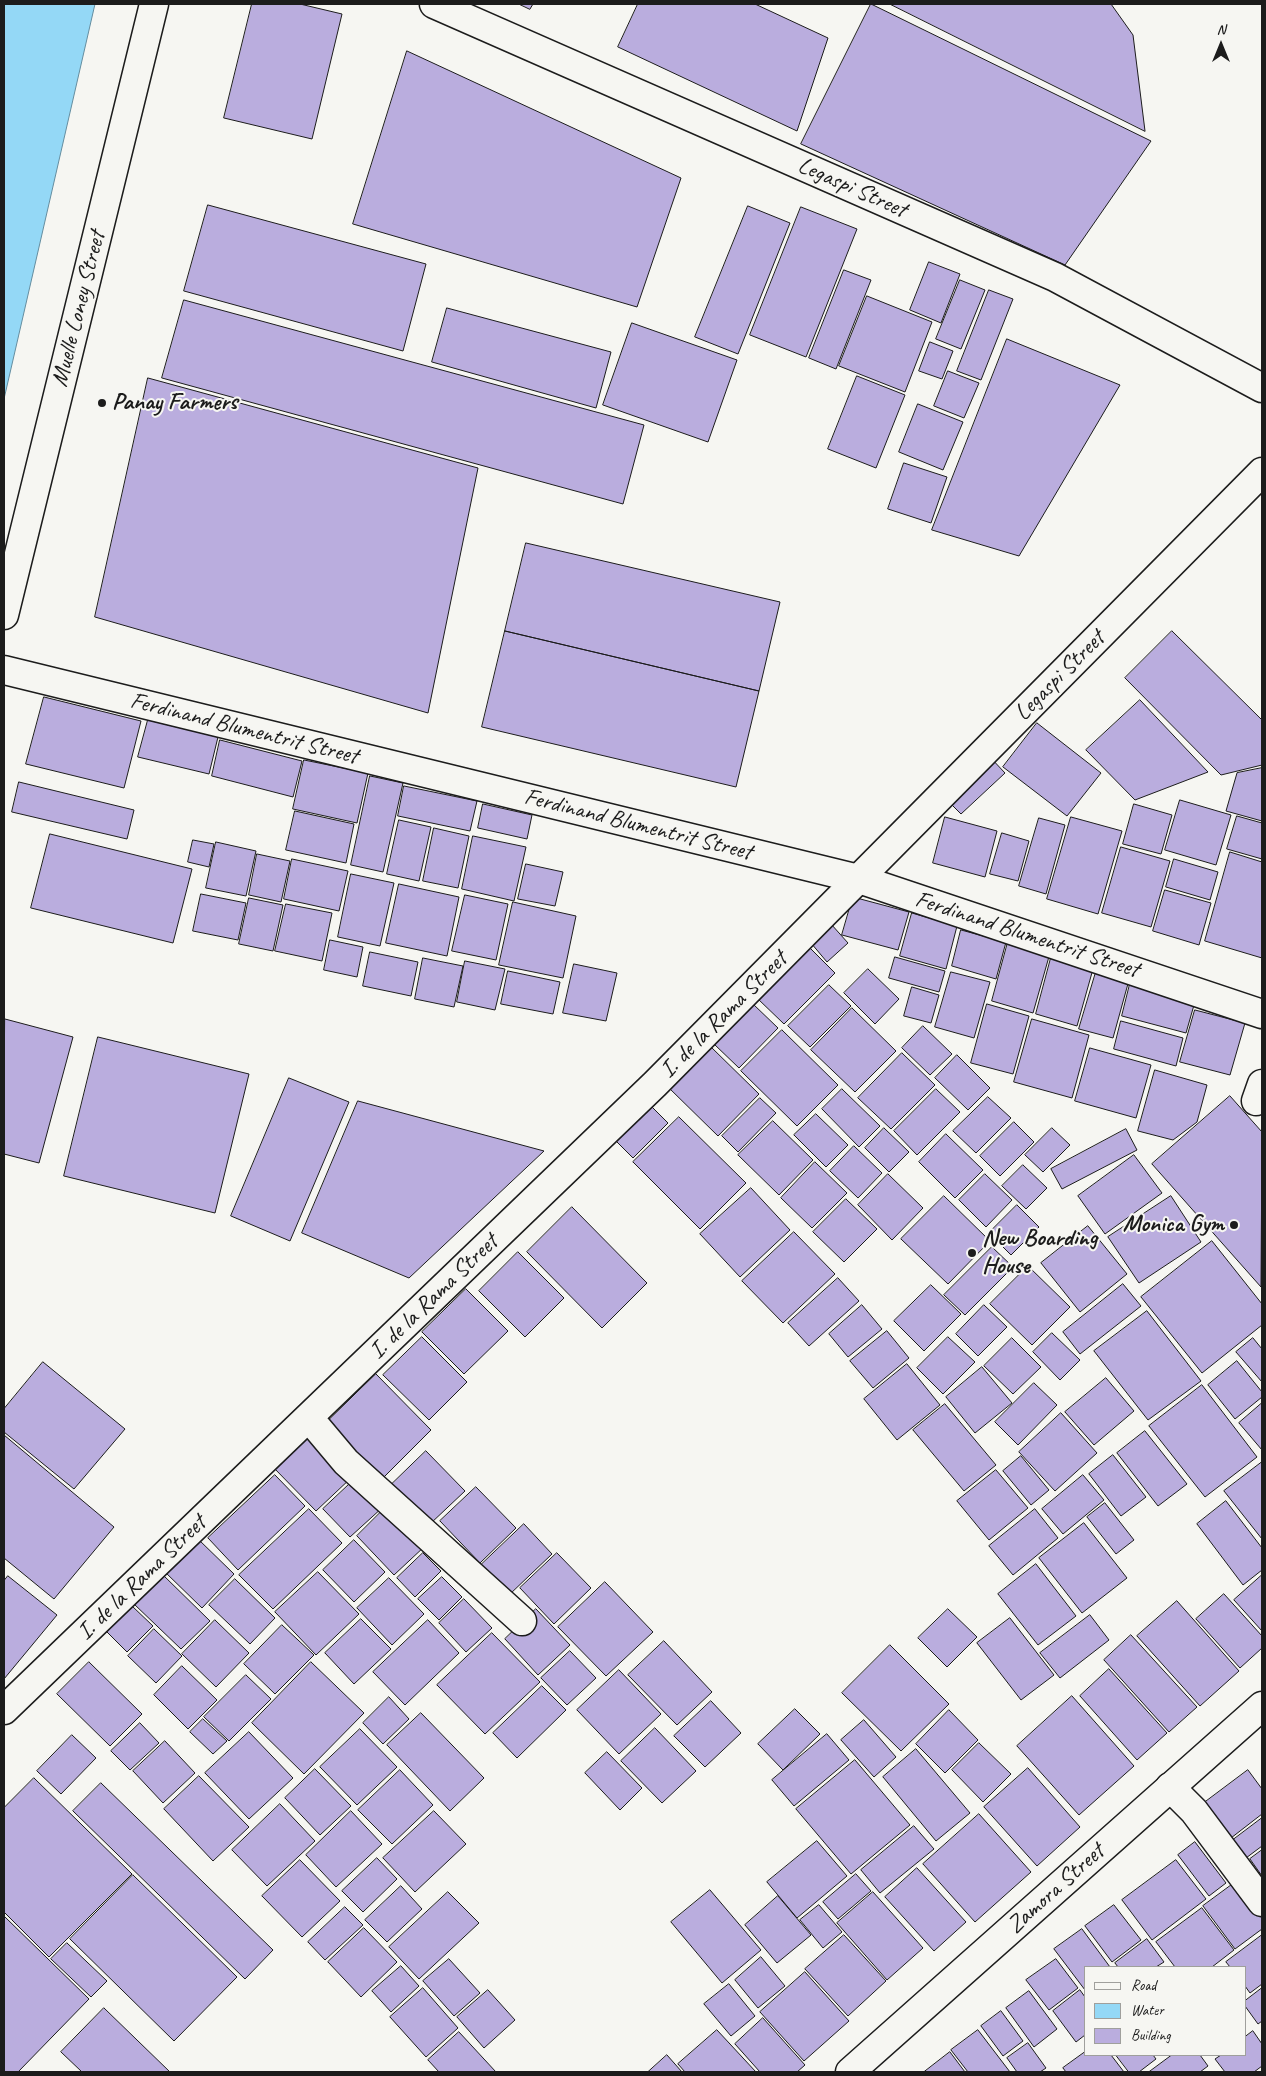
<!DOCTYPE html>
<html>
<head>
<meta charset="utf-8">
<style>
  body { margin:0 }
  #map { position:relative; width:1266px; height:2076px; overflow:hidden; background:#f6f6f2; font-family:Caveat,sans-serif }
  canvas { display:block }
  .frame { position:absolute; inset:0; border:5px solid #1c1c1c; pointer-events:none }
  .legend { position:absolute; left:1084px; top:1966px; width:162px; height:90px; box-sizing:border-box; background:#f6f6f2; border:1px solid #9f9f9c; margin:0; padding:6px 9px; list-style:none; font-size:15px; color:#1c1c1c }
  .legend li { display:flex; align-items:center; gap:10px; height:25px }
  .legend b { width:25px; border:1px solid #9f9f9c }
  .north { position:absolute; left:1196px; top:20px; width:50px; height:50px; -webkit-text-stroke:4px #f6f6f2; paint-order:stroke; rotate:0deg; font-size:14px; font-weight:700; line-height:20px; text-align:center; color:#1c1c1c }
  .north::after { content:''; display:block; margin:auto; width:18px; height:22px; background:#1c1c1c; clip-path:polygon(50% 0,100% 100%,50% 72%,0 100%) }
</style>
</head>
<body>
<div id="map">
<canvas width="1266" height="2076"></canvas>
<div class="frame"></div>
<ul class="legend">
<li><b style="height:6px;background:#f6f6f2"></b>Road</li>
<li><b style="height:14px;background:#94d8f6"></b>Water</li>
<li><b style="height:14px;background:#baadde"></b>Building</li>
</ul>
<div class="north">N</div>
</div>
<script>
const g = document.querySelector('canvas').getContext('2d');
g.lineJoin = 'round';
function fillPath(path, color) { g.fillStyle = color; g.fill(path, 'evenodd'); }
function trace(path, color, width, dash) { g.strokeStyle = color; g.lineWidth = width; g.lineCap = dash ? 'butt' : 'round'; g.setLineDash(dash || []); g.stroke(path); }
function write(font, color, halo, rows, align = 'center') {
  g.font = font + ' Caveat,sans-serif'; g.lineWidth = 4; g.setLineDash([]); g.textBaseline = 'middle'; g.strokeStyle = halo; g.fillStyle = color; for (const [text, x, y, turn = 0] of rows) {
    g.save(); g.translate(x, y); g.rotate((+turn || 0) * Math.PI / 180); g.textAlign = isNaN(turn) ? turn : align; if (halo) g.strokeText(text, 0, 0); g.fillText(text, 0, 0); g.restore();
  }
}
const water = new Path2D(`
  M4,4H95L4,399Z`);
fillPath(water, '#94d8f6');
trace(water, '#648d9f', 1);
const building = new Path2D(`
  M252,4H300L342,14L312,139L224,118Z
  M519,4H533L530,9Z
  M638,4H755L828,38L797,131L618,47Z
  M871,4L1151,141L1065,265L801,144Z
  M890,4H1111L1133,35L1145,131Z
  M407,51L681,178L637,307L353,224Z
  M208,205L426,264L403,351L184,291Z
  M748,206L790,223L738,354L695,337Z
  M801,207L857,229L806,357L750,335Z
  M929,262L960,274L941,323L910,310Z
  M844,270L871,280L836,369L809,358Z
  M960,280L985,290L961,349L936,339Z
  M989,290L1013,299L981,380L957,371Z
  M867,296L932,322L905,392L839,366Z
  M184,300L644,425L623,504L162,378Z
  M447,308L611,352L596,408L432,362Z
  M632,323L737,360L708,442L603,405Z
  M1007,339L1120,385L1019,556L932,530Z
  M930,342L953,351L942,379L919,371Z
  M948,371L979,383L964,418L934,406Z
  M857,376L905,395L876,468L828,449Z
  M148,378L478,468L428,713L95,617Z
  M918,404L963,422L943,470L899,452Z
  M904,463L947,477L931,523L888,509Z
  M526,543L780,602L759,691L505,631Z
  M505,631L759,691L736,787L482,727Z
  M1172,631L1262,720V765L1221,775L1125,678Z
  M44,697L141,721L124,788L26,764Z
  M1140,700L1208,772L1135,800L1086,750Z
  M148,720L218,737L209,774L138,757Z
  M1037,723L1101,773L1067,816L1003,767Z
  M220,740L302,761L293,797L212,776Z
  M989,756L1005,773L961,814L945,798Z
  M304,760L368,773L357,823L293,809Z
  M1262,768V821L1226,811L1237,773Z
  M370,776L403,783L383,872L351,865Z
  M19,782L134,810L127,839L12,812Z
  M404,786L477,801L470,831L398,816Z
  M1180,800L1231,815L1216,865L1165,850Z
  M483,804L532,815L527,839L478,828Z
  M1134,804L1172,815L1161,854L1123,844Z
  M295,811L354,824L346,863L286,850Z
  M1237,816L1262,823V859L1227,849Z
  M945,817L997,831L985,877L933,863Z
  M1071,817L1122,831L1098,914L1047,899Z
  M1039,818L1065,825L1046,894L1019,886Z
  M399,820L431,827L419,881L387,874Z
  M434,828L469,836L458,888L423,881Z
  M1002,833L1029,841L1018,881L990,874Z
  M50,834L192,869L173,943L31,908Z
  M473,836L526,847L514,901L462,889Z
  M193,840L214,844L209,867L188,862Z
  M216,842L256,851L246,896L206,888Z
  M1121,847L1170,861L1151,927L1102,913Z
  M1230,852L1262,862V958L1205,941Z
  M257,854L290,861L281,902L249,895Z
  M292,859L348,871L339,911L284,899Z
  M1174,859L1218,872L1210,900L1166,887Z
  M526,864L563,872L555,906L518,899Z
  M351,874L394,883L380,946L338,937Z
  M399,884L459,897L447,956L386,943Z
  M1165,890L1211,903L1199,945L1153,931Z
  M201,894L246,903L238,940L193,931Z
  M465,895L508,904L496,960L452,951Z
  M853,897L909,912L898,950L842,935Z
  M249,898L283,905L273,951L239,944Z
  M513,902L576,916L563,978L499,965Z
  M286,904L332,913L322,961L275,951Z
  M912,913L957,926L946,969L900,956Z
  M831,924L848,943L827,962L811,943Z
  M961,930L1006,942L996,979L952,966Z
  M330,940L363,947L357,977L324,970Z
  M1008,942L1050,953L1033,1013L992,1001Z
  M808,946L835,973L784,1024L757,998Z
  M370,952L418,962L411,996L363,986Z
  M895,957L945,971L939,992L889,978Z
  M423,958L463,966L454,1007L415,999Z
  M1051,958L1093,969L1077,1026L1036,1014Z
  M465,961L505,969L495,1010L457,1002Z
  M574,964L617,973L606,1021L563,1013Z
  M868,969L899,999L875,1024L844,993Z
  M508,971L560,982L553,1014L501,1004Z
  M951,972L990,982L974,1038L935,1027Z
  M1096,972L1129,980L1113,1038L1079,1029Z
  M1131,980L1196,998L1186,1033L1122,1016Z
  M829,985L851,1006L810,1047L788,1026Z
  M912,987L939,995L931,1023L904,1016Z
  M753,1004L778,1028L739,1068L714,1044Z
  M987,1004L1029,1016L1013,1074L971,1063Z
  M852,1008L896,1051L855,1092L811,1050Z
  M1195,1010L1245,1023L1230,1075L1180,1062Z
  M5,1019L73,1037L39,1163L4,1154Z
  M1032,1019L1089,1035L1072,1098L1014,1082Z
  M1121,1021L1183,1038L1176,1066L1114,1049Z
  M923,1026L952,1054L930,1075L902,1048Z
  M782,1030L838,1085L797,1126L741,1071Z
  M98,1037L249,1074L215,1213L64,1176Z
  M710,1046L759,1094L718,1136L668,1087Z
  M1090,1048L1151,1065L1136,1118L1075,1101Z
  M902,1053L935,1085L891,1129L858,1098Z
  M957,1055L990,1088L968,1110L935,1078Z
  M1155,1070L1207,1085L1197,1122L1173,1140L1138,1131Z
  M289,1078L349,1102L290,1241L231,1216Z
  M842,1089L880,1126L859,1147L822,1109Z
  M936,1089L960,1112L917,1155L894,1131Z
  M1230,1096L1262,1132L1261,1287L1152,1164Z
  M988,1097L1011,1118L976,1153L953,1131Z
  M760,1098L776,1113L738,1152L722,1136Z
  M645,1100L668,1123L633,1158L609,1134Z
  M358,1101L544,1151L409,1278L302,1233Z
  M816,1114L848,1145L826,1167L794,1135Z
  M679,1117L746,1183L700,1229L633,1162Z
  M773,1121L813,1160L779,1195L738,1155Z
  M1014,1122L1034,1142L1000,1176L980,1156Z
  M884,1128L909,1152L889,1172L865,1148Z
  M1052,1128L1070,1145L1043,1172L1025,1155Z
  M1126,1129L1137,1150L1062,1189L1051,1169Z
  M946,1134L983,1170L955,1198L919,1162Z
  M854,1146L882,1173L858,1198L830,1171Z
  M1134,1155L1162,1193L1105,1234L1078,1196Z
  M815,1162L847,1193L812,1228L781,1198Z
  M1023,1165L1047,1188L1026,1209L1002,1186Z
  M888,1174L923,1208L892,1240L858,1205Z
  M985,1174L1012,1200L986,1227L959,1200Z
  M751,1188L790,1230L740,1277L700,1234Z
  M944,1196L990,1241L948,1284L901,1239Z
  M1171,1196L1201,1242L1139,1283L1108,1237Z
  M846,1199L877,1229L844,1262L813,1232Z
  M1017,1205L1039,1227L1011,1255L989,1233Z
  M572,1207L647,1283L602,1328L527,1252Z
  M1088,1226L1127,1274L1080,1312L1041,1263Z
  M794,1232L835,1274L783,1323L742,1281Z
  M1212,1241L1262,1304V1325L1202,1373L1141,1297Z
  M992,1247L1013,1267L965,1315L944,1295Z
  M518,1252L564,1298L525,1337L479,1291Z
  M1028,1266L1070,1307L1032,1345L990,1304Z
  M838,1278L859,1301L809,1346L788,1323Z
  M1123,1284L1141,1306L1080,1354L1063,1332Z
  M931,1285L961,1314L924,1351L894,1321Z
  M466,1289L508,1331L464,1374L422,1332Z
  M862,1305L882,1329L848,1357L829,1334Z
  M984,1305L1007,1327L978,1356L956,1334Z
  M1147,1311L1201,1381L1148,1420L1094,1351Z
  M887,1331L909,1358L873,1388L850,1361Z
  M1052,1333L1080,1360L1060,1380L1033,1352Z
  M422,1337L467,1382L429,1420L383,1375Z
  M948,1337L975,1362L943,1394L917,1368Z
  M1012,1338L1041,1367L1013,1394L984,1366Z
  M1253,1338L1262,1349V1382L1236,1352Z
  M1237,1361L1262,1392V1397L1235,1419L1208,1385Z
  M43,1362L125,1429L74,1489L4,1432V1409Z
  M907,1364L940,1405L897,1440L864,1399Z
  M982,1367L1012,1403L975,1433L946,1397Z
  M376,1374L431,1430L382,1479L326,1423Z
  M1106,1378L1134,1411L1094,1445L1065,1412Z
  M1034,1383L1057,1405L1018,1445L995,1422Z
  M1202,1385L1257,1457L1205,1497L1149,1426Z
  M1262,1403V1450L1239,1423Z
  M945,1404L996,1465L964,1491L913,1430Z
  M1061,1413L1097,1453L1055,1491L1019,1452Z
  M1145,1431L1187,1484L1158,1506L1117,1453Z
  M310,1433L352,1477L316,1511L273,1467Z
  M4,1435L114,1527L54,1599L4,1558Z
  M426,1451L465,1491L430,1524L392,1484Z
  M1113,1455L1146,1497L1121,1516L1089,1474Z
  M1021,1456L1049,1490L1031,1505L1003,1471Z
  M1262,1462V1539L1224,1491Z
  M996,1470L1028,1508L989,1540L957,1501Z
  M275,1475L305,1506L238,1570L208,1538Z
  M1083,1475L1104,1500L1063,1534L1042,1509Z
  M356,1478L383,1507L350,1537L323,1509Z
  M476,1487L516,1528L480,1563L440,1521Z
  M1226,1501L1262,1548V1570L1243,1585L1197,1524Z
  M1105,1503L1134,1540L1116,1554L1087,1517Z
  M387,1506L425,1546L394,1575L357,1536Z
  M309,1509L342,1543L273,1609L239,1575Z
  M1035,1509L1058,1538L1013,1575L989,1546Z
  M1084,1523L1127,1578L1082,1613L1039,1558Z
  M524,1524L552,1554L509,1595L481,1565Z
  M197,1538L234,1574L202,1608L164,1571Z
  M354,1540L385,1572L354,1602L323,1570Z
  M423,1553L441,1571L415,1597L397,1578Z
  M557,1553L591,1588L554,1624L520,1588Z
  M1036,1564L1076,1616L1038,1645L998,1594Z
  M318,1572L359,1614L316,1655L275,1612Z
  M162,1574L210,1621L181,1649L134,1604Z
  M1262,1575V1631L1234,1600Z
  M8,1576L57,1615L4,1679V1581Z
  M442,1577L462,1597L439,1620L418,1599Z
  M389,1578L424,1614L392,1645L357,1608Z
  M235,1579L275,1618L250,1644L209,1605Z
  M605,1582L653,1632L606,1676L558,1627Z
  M1224,1594L1262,1636V1648L1240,1668L1196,1619Z
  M464,1599L492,1628L466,1652L439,1623Z
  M1177,1601L1239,1671L1200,1706L1137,1636Z
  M132,1606L153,1626L127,1652L107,1632Z
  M536,1609L570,1645L538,1675L505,1639Z
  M948,1609L977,1637L947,1667L918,1638Z
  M1090,1615L1109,1640L1060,1678L1040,1653Z
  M1010,1618L1054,1675L1021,1700L977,1643Z
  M361,1619L391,1649L354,1684L325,1653Z
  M215,1620L249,1653L216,1687L182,1654Z
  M428,1620L459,1653L405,1705L373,1672Z
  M282,1625L314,1655L275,1694L244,1664Z
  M154,1629L182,1656L156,1683L128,1656Z
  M492,1633L540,1682L485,1734L437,1685Z
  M1131,1635L1197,1707L1169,1732L1104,1660Z
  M664,1641L712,1692L677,1725L628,1675Z
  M890,1645L949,1704L901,1751L842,1693Z
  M570,1651L596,1678L567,1705L541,1678Z
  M89,1662L142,1714L110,1746L57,1694Z
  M311,1662L364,1713L304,1774L252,1723Z
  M182,1666L217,1700L188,1729L154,1695Z
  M1109,1669L1167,1733L1137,1760L1080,1696Z
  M619,1670L661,1714L619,1754L577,1710Z
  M246,1675L271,1699L229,1741L204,1717Z
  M542,1686L566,1710L517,1758L493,1733Z
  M1072,1696L1134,1766L1079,1815L1017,1746Z
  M389,1697L409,1719L383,1744L363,1723Z
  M711,1701L741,1733L705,1767L674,1736Z
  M795,1709L820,1734L783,1770L758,1744Z
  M949,1710L978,1740L945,1773L916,1744Z
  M421,1713L484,1778L450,1811L387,1745Z
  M203,1719L227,1741L213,1754L190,1732Z
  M864,1720L896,1757L874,1777L841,1740Z
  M140,1723L159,1743L130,1770L111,1751Z
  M655,1728L696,1771L662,1803L621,1761Z
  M360,1729L397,1767L357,1805L320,1767Z
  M249,1732L293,1778L249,1819L205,1773Z
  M827,1734L849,1760L794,1806L772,1780Z
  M72,1735L96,1758L61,1794L37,1771Z
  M165,1741L195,1773L163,1803L133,1771Z
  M979,1743L1011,1774L983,1802L952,1770Z
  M916,1749L970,1813L936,1841L883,1777Z
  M607,1752L642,1788L620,1810L585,1773Z
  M855,1760L910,1825L851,1874L796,1809Z
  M1028,1768L1080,1827L1037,1866L984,1807Z
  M315,1769L351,1806L320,1835L285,1798Z
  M400,1770L433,1805L392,1844L358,1810Z
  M1248,1770L1262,1789V1814L1231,1838L1204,1803Z
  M199,1776L249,1827L213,1861L164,1809Z
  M34,1778L132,1874L49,1957L4,1912V1808Z
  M101,1783L273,1950L245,1979L73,1811Z
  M280,1804L315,1841L267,1886L232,1850Z
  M351,1811L382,1844L336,1887L306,1855Z
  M434,1811L466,1844L415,1892L383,1858Z
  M979,1814L1031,1872L975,1922L923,1864Z
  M1262,1818V1846L1246,1858L1233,1840Z
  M914,1826L934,1849L880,1893L861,1870Z
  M817,1841L847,1876L797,1918L767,1882Z
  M1195,1842L1226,1883L1209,1896L1178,1855Z
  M1262,1850V1876L1250,1859Z
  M377,1858L397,1879L363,1912L342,1891Z
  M300,1860L340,1901L302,1937L262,1896Z
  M1176,1860L1206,1899L1152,1940L1122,1900Z
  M917,1868L966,1922L934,1951L885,1897Z
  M856,1874L871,1891L838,1919L823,1902Z
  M133,1875L237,1977L174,2041L70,1939Z
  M1237,1881L1262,1915V1929L1235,1949L1203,1906Z
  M401,1886L422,1909L387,1942L365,1920Z
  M710,1890L761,1950L722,1983L671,1922Z
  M448,1892L479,1923L419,1979L389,1947Z
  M873,1892L923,1948L887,1980L837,1923Z
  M778,1896L811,1935L777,1963L745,1925Z
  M819,1905L842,1932L823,1948L800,1920Z
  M1114,1905L1141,1940L1112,1962L1085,1926Z
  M345,1907L363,1925L325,1960L308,1942Z
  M1202,1908L1234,1950L1212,1967H1175L1156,1942Z
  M4,1916L89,1999L18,2072H4Z
  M364,1928L397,1962L361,1997L328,1962Z
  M1082,1929L1110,1967H1085V1990L1054,1949Z
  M844,1935L886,1981L848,2016L805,1969Z
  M1262,1935V1984L1250,1993L1245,1986V1967H1230L1226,1962Z
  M1147,1939L1164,1962L1156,1967H1118L1115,1963Z
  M67,1943L107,1981L91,1997L51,1959Z
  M761,1957L785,1986L758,2008L735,1980Z
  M449,1959L480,1993L454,2016L423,1981Z
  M1056,1959L1078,1988L1049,2010L1026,1980Z
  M401,1966L419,1986L391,2012L372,1991Z
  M805,1972L849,2021L804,2061L760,2012Z
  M729,1984L755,2016L731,2036L704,2004Z
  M423,1988L458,2028L426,2057L390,2017Z
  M1262,1988V2021L1258,2024L1245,2006V2001Z
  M488,1990L515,2020L484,2048L457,2017Z
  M1080,1990L1085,1997V2035L1076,2042L1053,2011Z
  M1029,1991L1057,2029L1034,2047L1006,2008Z
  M104,2008L170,2072H82L61,2052Z
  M1001,2011L1023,2041L1003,2056L981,2026Z
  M763,2018L805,2065L797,2072H760L735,2044Z
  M717,2030L756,2072H685L678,2064Z
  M978,2030L1010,2072H968L951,2050Z
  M1253,2031L1262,2044V2066L1254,2072H1225L1215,2059L1221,2055H1245V2037Z
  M459,2032L496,2072H439L428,2060Z
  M1028,2043L1046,2068L1040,2072H1017L1007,2058Z
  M950,2052L965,2072H924Z
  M1085,2052V2055H1111L1124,2072H1066L1063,2068Z
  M667,2055L682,2072H648Z
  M1116,2055H1153L1156,2059L1139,2072H1129Z
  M1172,2055H1200L1208,2066L1200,2072H1149Z`);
fillPath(building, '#baadde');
trace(building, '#1c1c1c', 1);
const minor = new Path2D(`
  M434,4L1055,277L1262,388
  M1256,1101L1262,1084
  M309,1418L346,1462L522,1621
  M4,1710L655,1084L1262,472
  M1170,1787L1194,1811L1262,1902`);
const tertiary = new Path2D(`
  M4,670L859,879L1262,1014
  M850,2072L1262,1706`);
const secondary = new Path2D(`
  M4,615L154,4`);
trace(minor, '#1c1c1c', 31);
trace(tertiary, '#1c1c1c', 31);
trace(secondary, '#1c1c1c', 31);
trace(minor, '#f6f6f2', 28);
trace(tertiary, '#f6f6f2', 28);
trace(secondary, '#f6f6f2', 28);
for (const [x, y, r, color] of [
  [102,403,5,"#1c1c1c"],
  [1234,1225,5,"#1c1c1c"],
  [972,1253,5,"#1c1c1c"]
]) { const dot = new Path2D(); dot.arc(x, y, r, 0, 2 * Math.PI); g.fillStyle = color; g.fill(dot); trace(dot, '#f6f6f2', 2); }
write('24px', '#1c1c1c', '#f6f6f2', [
  ["Legaspi Street",852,188,24],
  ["Muelle Loney Street",79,309,-76],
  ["Legaspi Street",1060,676,-45],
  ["Ferdinand Blumentrit Street",244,729,14],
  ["Ferdinand Blumentrit Street",638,825,14],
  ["Ferdinand Blumentrit Street",1027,935,18],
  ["I. de la Rama Street",724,1015,-45],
  ["I. de la Rama Street",434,1297,-44],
  ["I. de la Rama Street",142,1578,-44],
  ["Zamora Street",1056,1889,-42]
]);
write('bold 24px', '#1c1c1c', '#f6f6f2', [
  ["Panay Farmers",112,403],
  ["Monica Gym",1224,1225,"right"],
  ["New Boarding",982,1239],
  ["House",982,1267]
], 'left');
</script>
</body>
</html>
